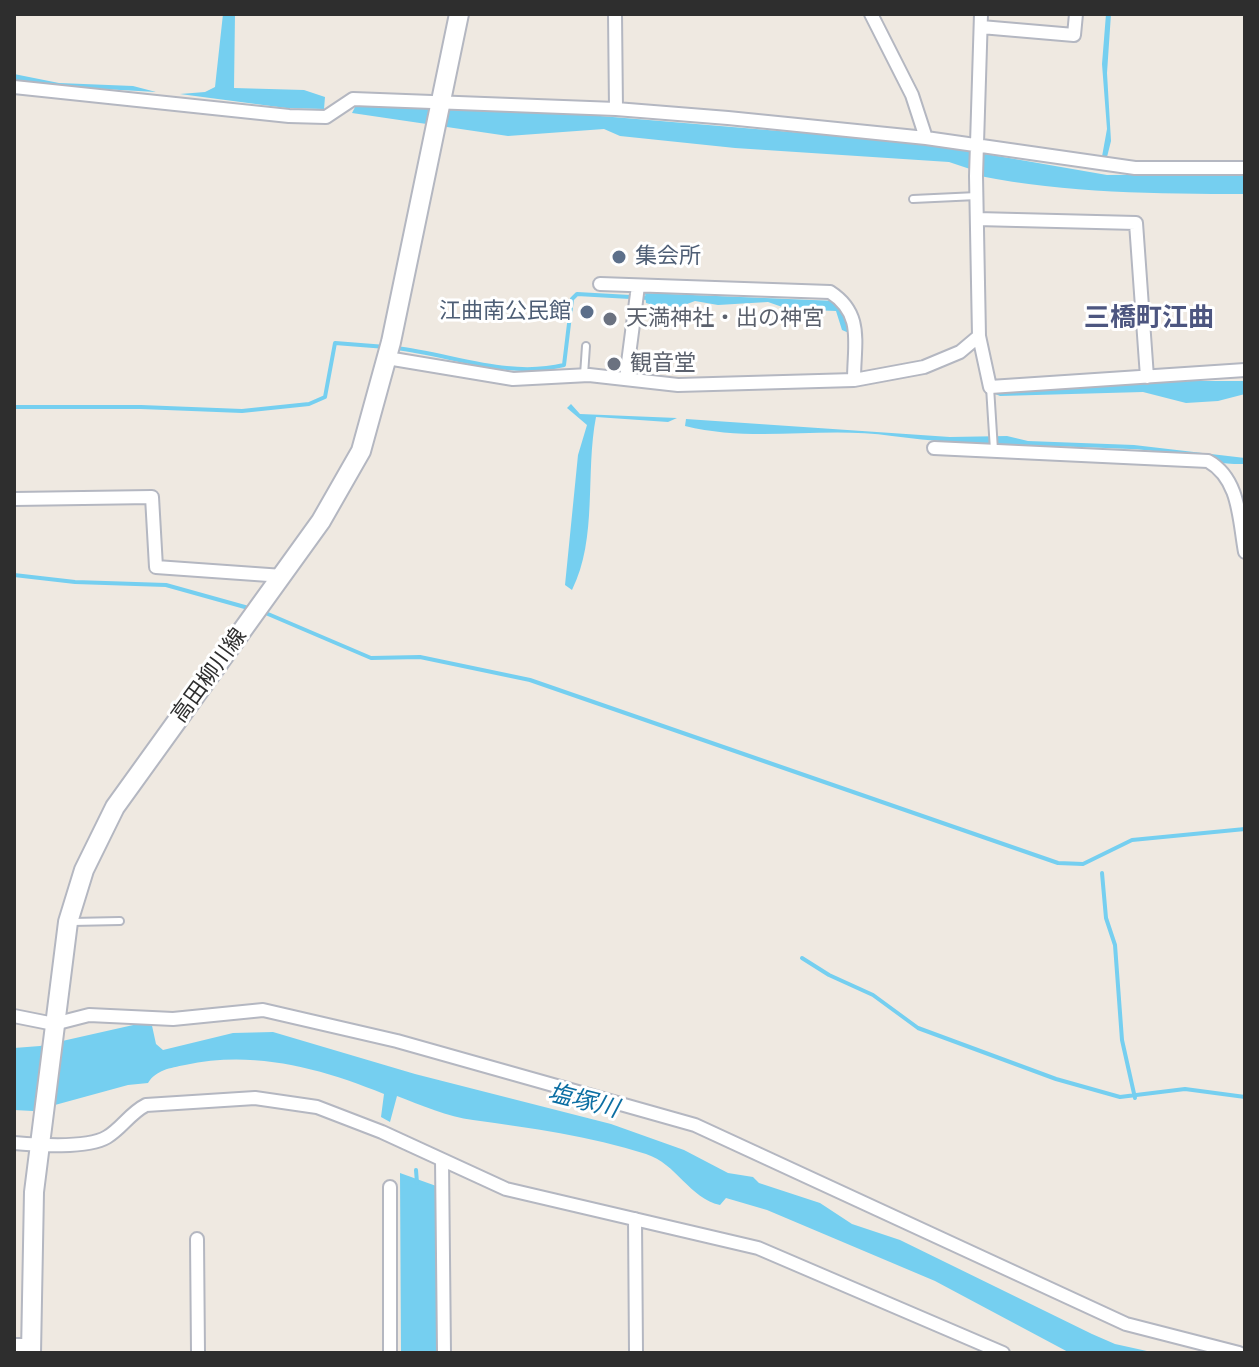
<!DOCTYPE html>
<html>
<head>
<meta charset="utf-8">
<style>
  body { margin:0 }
  #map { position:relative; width:1259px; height:1367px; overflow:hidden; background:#efe9e1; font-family:"Varela Round",sans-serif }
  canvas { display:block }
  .frame { position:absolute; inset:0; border:16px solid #2e2e2e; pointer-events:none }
</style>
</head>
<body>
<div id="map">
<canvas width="1259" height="1367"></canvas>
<div class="frame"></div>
</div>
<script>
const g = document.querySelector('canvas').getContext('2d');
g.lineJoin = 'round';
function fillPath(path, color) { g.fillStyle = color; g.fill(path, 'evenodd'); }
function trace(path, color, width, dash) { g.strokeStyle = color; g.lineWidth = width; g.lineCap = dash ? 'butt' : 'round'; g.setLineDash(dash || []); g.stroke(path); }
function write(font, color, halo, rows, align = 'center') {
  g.font = font + ' "Varela Round","Noto Sans JP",sans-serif'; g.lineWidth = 6; g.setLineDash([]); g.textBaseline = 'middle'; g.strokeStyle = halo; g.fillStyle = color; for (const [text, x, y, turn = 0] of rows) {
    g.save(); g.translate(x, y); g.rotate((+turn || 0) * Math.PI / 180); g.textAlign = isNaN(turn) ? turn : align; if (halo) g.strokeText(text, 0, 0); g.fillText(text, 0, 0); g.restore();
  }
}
fillPath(new Path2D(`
  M223,14H235L234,88L304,90L325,97L324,109L286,108L180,94L205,92L215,87Z
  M1106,14H1111L1107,73L1111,141L1106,161L1101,162L1107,129L1102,64Z
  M14,74L59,83L133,86L156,92L50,86L14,80Z
  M362,106L541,111L875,139L940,146L1107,175L1245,174V194C1159,194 1065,193 980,176L979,172L949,162L735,148L620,136L604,129L508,136L352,113L355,107Z
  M645,293L836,301L848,316L849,333L842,330L836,311L788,309L768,302L718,305L695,301L671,310L646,303Z
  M1191,381H1245V394L1218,401L1186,403L1143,392L1000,396L993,393L1002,389Z
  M571,404L580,414L677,418L668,422L596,417C585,473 598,538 572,590L565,585L578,455L587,425L567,408Z
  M686,419L950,437L1007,436L1028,441L1134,445L1245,458V464C1206,465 1169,450 1130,449C1050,445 971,447 892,436C823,426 753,443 685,426Z
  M151,1021L156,1044L163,1050L233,1033L273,1032L415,1074L611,1124L684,1150L728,1173L753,1177L759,1183L820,1203L852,1224L900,1240L1092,1334L1115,1344L1156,1353H1070L935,1281L767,1210L726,1198L720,1205C689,1198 677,1164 646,1154C590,1136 531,1128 473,1120C448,1117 421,1105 397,1096L390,1122L381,1117L384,1094C320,1068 253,1050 185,1065C170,1068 156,1070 148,1083L128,1085L33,1111L14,1110V1048L40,1046Z
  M400,1173L439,1187V1353H401Z`), '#75cff0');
trace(new Path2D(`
  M395,348C451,354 507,379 564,365L572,299L577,294L648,298
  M14,407H141L242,411L309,404L325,397L335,343L386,347
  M14,575L75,582L166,585L252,609
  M261,611L371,658L420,657L530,680L1058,863L1083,864L1132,840L1245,829
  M1102,873L1106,918L1115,945L1122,1040L1135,1098
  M802,958L829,975L873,995L918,1028L1056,1079L1120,1097L1185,1089L1245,1097
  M416,1170L417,1183`), '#75cff0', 4);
const service = new Path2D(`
  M913,199L977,196
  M584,375L586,346
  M990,387L994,450
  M72,922L120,921`);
const minor = new Path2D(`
  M615,14L616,109
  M871,14L912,95L926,138
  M981,27L1074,35L1076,14
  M14,87L289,116L326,117L353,99L616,109L728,118L926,138L1135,168H1245
  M977,219L1136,223L1147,377
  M600,284L830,292C864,314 854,343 854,380
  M979,336L990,387L1245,370
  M387,358L513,379L589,375L678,385L854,380L924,367L960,352L979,336L976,176L981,14
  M626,378L638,286
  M934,448L1208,461C1240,479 1239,520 1245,552
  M14,499L152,497L156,567L283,576
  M14,1016L54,1024L89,1015L173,1019L263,1010L397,1041L695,1125L1126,1324L1239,1353
  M14,1143C37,1145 87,1149 107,1137C122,1128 130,1113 146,1105L255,1098L317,1107L382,1132L506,1189L758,1248L1003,1353
  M442,1160L444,1353
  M635,1219L636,1353
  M197,1239L198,1353
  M14,1345H31
  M390,1353V1187`);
const secondary = new Path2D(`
  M31,1353L34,1192L68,922L84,870L115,807L321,521L361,451L391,342L459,14`);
trace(service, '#b4b7c1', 10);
trace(minor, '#b4b7c1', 16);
trace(secondary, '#b4b7c1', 22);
trace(service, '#fff', 6);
trace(minor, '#fff', 12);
trace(secondary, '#fff', 18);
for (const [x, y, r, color] of [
  [619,257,8,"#5c6f8a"],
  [587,312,8,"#5c6f8a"],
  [610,319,8,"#6b7280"],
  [614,364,8,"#6b7280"]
]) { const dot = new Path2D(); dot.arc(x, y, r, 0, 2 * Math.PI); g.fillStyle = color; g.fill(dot); trace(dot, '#fff', 3); }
write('22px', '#4e5e75', '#fff', [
  ["集会所",635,257],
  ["江曲南公民館",571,312,"right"]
], 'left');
write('22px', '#5b616d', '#fff', [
  ["天満神社・出の神宮",626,319],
  ["観音堂",630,364]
], 'left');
write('22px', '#2e2e2e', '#fff', [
  ["高田柳川線",210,676,-54]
]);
write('italic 24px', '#0d6fa3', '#fff', [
  ["塩塚川",583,1102,14]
]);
write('bold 26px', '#4d5680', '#fff', [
  ["三橋町江曲",1149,319]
]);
</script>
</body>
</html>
